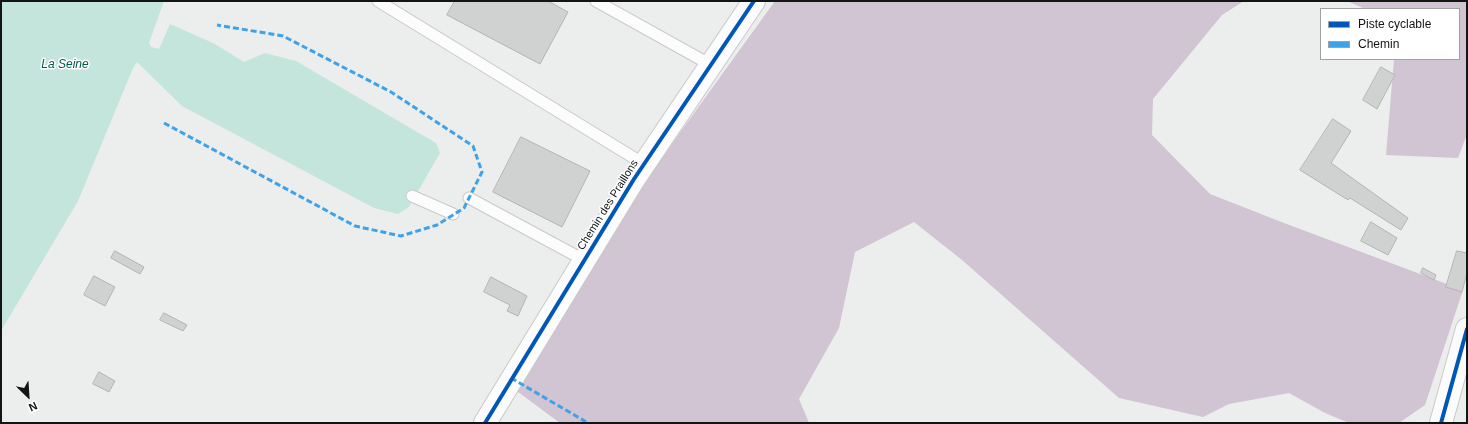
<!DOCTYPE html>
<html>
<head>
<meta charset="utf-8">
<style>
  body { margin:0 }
  #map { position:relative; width:1468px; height:424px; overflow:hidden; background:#ebeeed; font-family:Arial,sans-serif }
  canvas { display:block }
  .frame { position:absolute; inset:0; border:2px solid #131514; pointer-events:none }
  .legend { position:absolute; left:1320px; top:8px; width:140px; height:52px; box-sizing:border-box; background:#fff; border:1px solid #a1a1a1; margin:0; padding:5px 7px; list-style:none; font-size:12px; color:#131514 }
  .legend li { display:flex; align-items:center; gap:8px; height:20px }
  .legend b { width:20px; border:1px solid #a1a1a1 }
  .north { position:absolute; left:8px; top:376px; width:40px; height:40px; -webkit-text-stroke:3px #fff; paint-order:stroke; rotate:155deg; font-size:11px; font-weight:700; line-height:16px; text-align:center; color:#131514 }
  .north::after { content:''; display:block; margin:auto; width:14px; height:18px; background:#131514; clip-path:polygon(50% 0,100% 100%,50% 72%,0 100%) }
</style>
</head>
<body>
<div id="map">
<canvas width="1468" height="424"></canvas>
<div class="frame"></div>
<ul class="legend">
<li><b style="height:5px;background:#0057b8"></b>Piste cyclable</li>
<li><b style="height:5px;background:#3da2ea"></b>Chemin</li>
</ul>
<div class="north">N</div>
</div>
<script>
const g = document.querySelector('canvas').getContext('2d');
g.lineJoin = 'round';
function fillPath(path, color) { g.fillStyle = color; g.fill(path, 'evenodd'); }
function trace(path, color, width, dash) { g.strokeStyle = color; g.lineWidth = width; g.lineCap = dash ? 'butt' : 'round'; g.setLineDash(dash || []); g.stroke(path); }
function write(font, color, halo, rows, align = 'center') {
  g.font = font + ' Arial,sans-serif'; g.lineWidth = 3; g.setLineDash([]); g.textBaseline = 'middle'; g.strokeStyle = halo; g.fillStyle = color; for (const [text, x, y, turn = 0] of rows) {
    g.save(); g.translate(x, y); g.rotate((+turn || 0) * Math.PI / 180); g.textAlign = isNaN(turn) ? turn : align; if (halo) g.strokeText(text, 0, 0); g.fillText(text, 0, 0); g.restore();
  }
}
fillPath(new Path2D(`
  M775,1H1244L1222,15L1153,99L1152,135L1210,194L1284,223L1463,290L1425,405L1399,423H1349L1325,413L1289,393L1229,404L1203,417L1119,398L962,260L914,222L855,252L839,328L799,399L809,423H560L514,389L619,217Z
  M1347,1H1467V134L1458,158L1386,155L1394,59H1459V9H1365Z`), '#d1c4d3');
fillPath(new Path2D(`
  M1,1H164L149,43L151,47L159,49L170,24L213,43L244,62L265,53L296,61L436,143L440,153L409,207L398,214L374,208L182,106L137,62L133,68L78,201L1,331Z`), '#c4e5db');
const building = new Path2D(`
  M455,1H548L568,12L540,64L447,15Z
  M1381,67L1395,75L1377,109L1363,100Z
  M1333,119L1351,131L1331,163L1408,218L1401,230L1350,198L1348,200L1300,170Z
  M521,137L590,171L562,227L493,192Z
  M1371,222L1397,238L1388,255L1361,241Z
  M115,251L144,267L140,274L111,258Z
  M1457,251L1467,253V273L1462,292L1446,287Z
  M1423,268L1436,275L1434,280L1421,273Z
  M94,276L115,287L105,306L84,295Z
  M491,277L527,296L518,316L507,311L510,305L484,292Z
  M164,313L187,325L183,331L160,320Z
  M99,372L115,381L109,392L93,384Z`);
fillPath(building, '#d0d1d1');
trace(building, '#b2b4b3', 1);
const service = new Path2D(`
  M378,1L644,164
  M596,1L711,65
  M412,196L453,214
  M469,198L584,260`);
const minor = new Path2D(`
  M485,423L634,179L754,1`);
const tertiary = new Path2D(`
  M1441,423L1467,329`);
trace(service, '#c8cac9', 13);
trace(minor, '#c8cac9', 24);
trace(tertiary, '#c8cac9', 24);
trace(service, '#fcfcfc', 11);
trace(minor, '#fcfcfc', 22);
trace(tertiary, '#fcfcfc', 22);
trace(new Path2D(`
  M164,123L355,226L401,236L437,225L464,208L482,172L473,146L391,92L283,36L217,25
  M511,378L588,423`), '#3da2ea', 3, [6, 3]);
trace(new Path2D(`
  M485,423L634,179L754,1
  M1441,423L1467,329`), '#0057b8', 4);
write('11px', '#131514', '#fff', [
  ["Chemin des Praillons",608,205,-58]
]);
write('italic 12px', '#005b4a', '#fff', [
  ["La Seine",65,65]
]);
</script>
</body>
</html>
